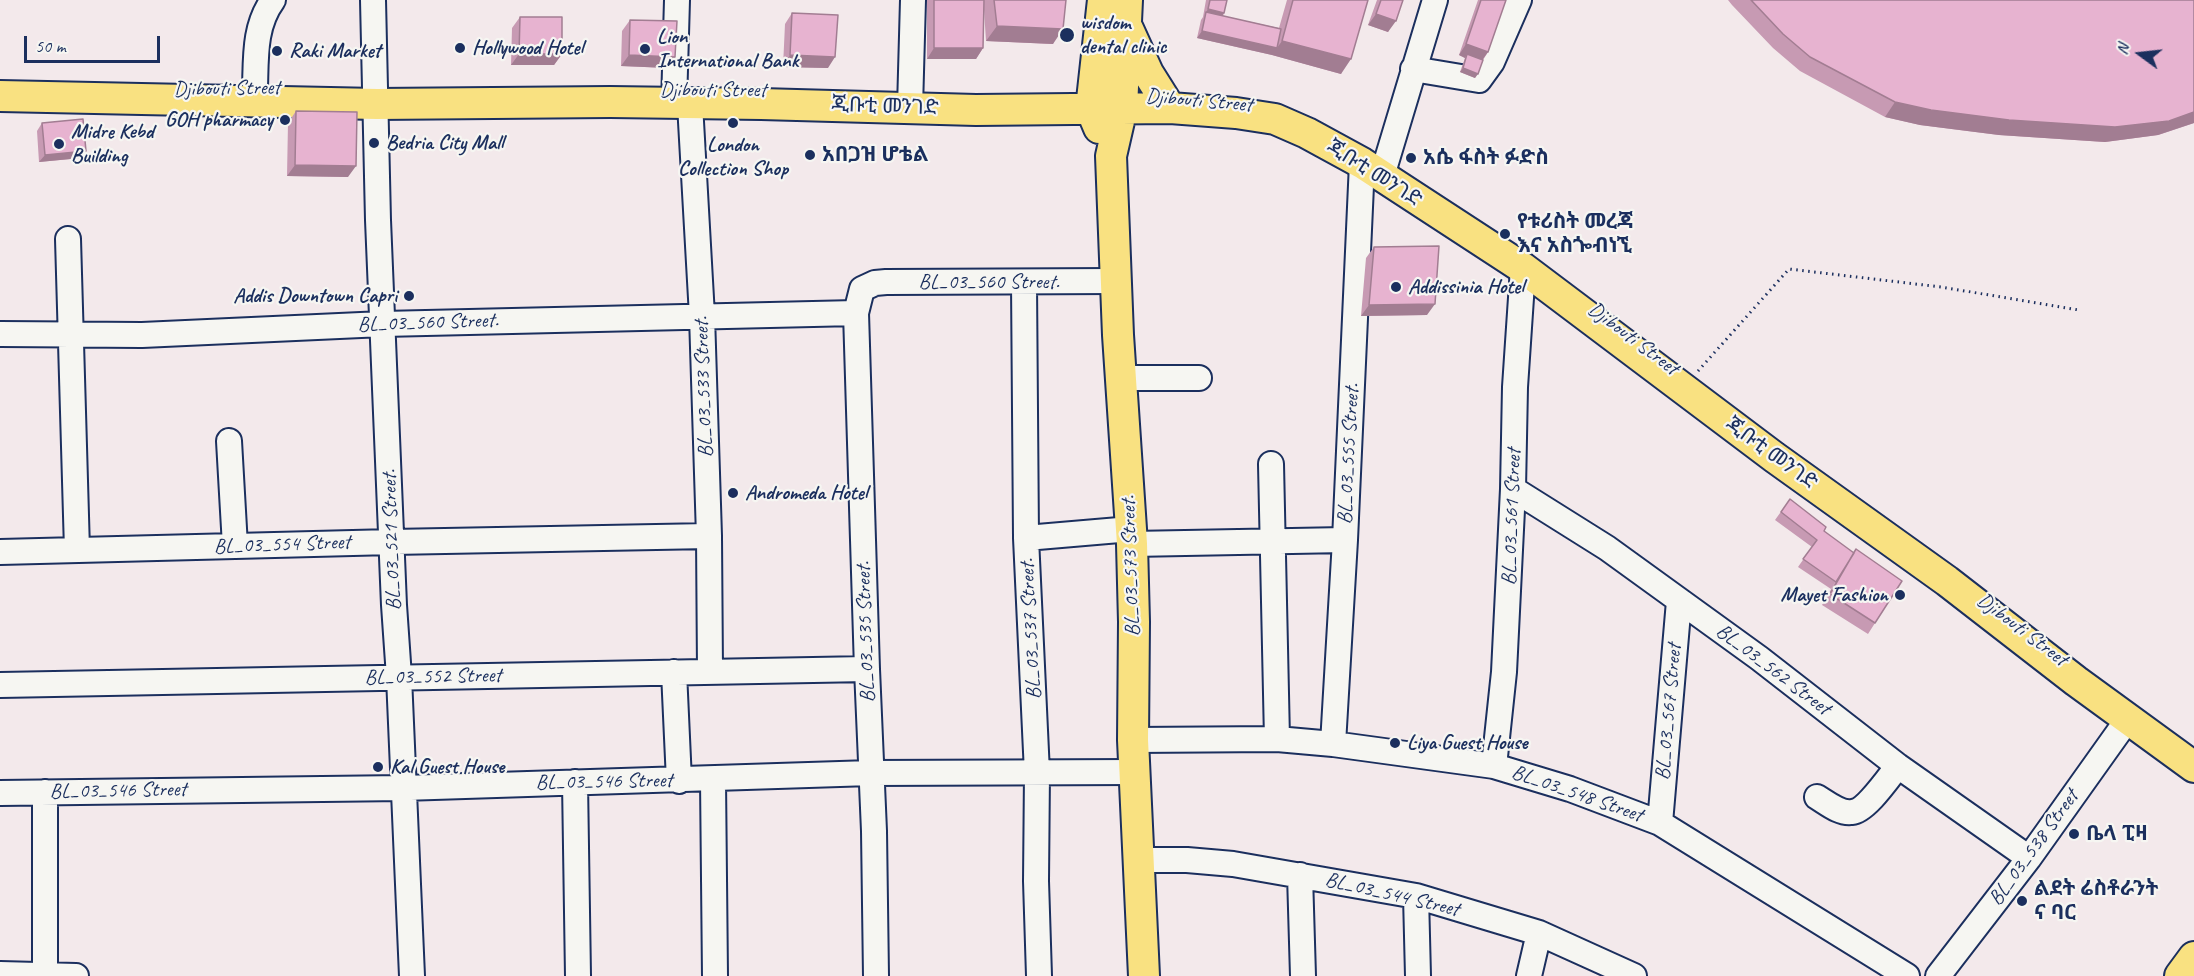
<!DOCTYPE html>
<html>
<head>
<meta charset="utf-8">
<style>
  body { margin:0 }
  #map { position:relative; width:2194px; height:976px; overflow:hidden; background:#f3e9eb; font-family:Caveat,sans-serif }
  canvas { display:block }
  .north { position:absolute; left:2110px; top:24px; width:60px; height:60px; -webkit-text-stroke:4px #f6f6f2; paint-order:stroke; rotate:285deg; font-size:16px; font-weight:700; line-height:24px; text-align:center; color:#1b2f5e }
  .north::after { content:''; display:block; margin:auto; width:21px; height:27px; background:#1b2f5e; clip-path:polygon(50% 0,100% 100%,50% 72%,0 100%) }
  .scale { position:absolute; left:24px; top:36px; width:136px; height:27px; box-sizing:border-box; border:3px solid #1b2f5e; border-top:0; padding-left:8px; font-size:18px; line-height:21px; white-space:nowrap; color:#1b2f5e; -webkit-text-stroke:4px #f6f6f2; paint-order:stroke }
</style>
</head>
<body>
<div id="map">
<canvas width="2194" height="976"></canvas>
<div class="north">N</div>
<div class="scale">50 m</div>
</div>
<script>
const g = document.querySelector('canvas').getContext('2d');
g.lineJoin = 'round';
function trace(path, color, width, dash) { g.strokeStyle = color; g.lineWidth = width; g.lineCap = dash ? 'butt' : 'round'; g.setLineDash(dash || []); g.stroke(path); }
function fillPath(path, color) { g.fillStyle = color; g.fill(path, 'evenodd'); }
function write(font, color, halo, rows, align = 'center') {
  g.font = font + ' Caveat,"Noto Sans Ethiopic",sans-serif'; g.lineWidth = 4.5; g.setLineDash([]); g.textBaseline = 'middle'; g.strokeStyle = halo; g.fillStyle = color; for (const [text, x, y, turn = 0] of rows) {
    g.save(); g.translate(x, y); g.rotate((+turn || 0) * Math.PI / 180); g.textAlign = isNaN(turn) ? turn : align; if (halo) g.strokeText(text, 0, 0); g.fillText(text, 0, 0); g.restore();
  }
}
const minor = new Path2D(`
  M373,0L378,220L394,605L399,677L412,976
  M1413,69L1479,80L1492,62L1519,0
  M255,88C256,57 254,26 273,0
  M674,104L677,0
  M690,104L702,316L709,536L710,671
  M910,108L913,0
  M1385,166L1435,0
  M68,239L77,550
  M1024,283L1026,538L1037,773L1036,881L1039,976
  M0,334L142,335L383,324L856,313
  M1121,378H1199
  M229,441L235,546
  M1271,464L1277,739
  M1513,489L1607,548L1759,658L1898,766L2029,858
  M1026,538L1131,529
  M1132,544L1345,540
  M0,552L392,542L709,536
  M674,672L679,781
  M0,685L867,669
  M1133,740L1277,739L1333,744L1494,766L1570,789L1660,823L1907,976
  M1333,744L1345,540L1362,163
  M1494,766L1504,672L1513,489L1515,387L1523,268
  M713,780L715,976
  M575,782L578,976
  M0,793L403,788L871,773L1135,772
  M1817,797C1827,803 1840,814 1852,812C1866,811 1889,777 1898,766
  M1660,823L1679,601
  M1140,860H1187L1233,864L1416,896L1539,933L1634,976
  M1300,875L1303,976
  M1416,896L1418,976
  M0,974L76,976
  M45,975V792
  M876,976L874,831L867,669L856,313L862,289L875,283L886,282L1116,281
  M1529,976L1539,933
  M1938,976L2029,858L2128,719`);
const major = new Path2D(`
  M1127,0L1122,108L1111,156L1118,335L1132,544L1134,622L1133,740L1144,976
  M1128,29L1148,73L1170,108
  M0,96L377,104L610,102L761,104L976,110L1170,108L1236,113L1275,119L1307,133L1362,163L1523,268L1774,457L1947,581L2076,681L2194,767
  M1099,128L1091,109L1103,0
  M2180,976L2194,957`);
trace(minor, '#1b2f5e', 28);
trace(major, '#1b2f5e', 34);
trace(new Path2D(`
  M1698,371L1789,269L1941,287L2079,310`), '#1b2f5e', 3, [1.5, 4.5]);
trace(minor, '#f6f6f2', 24);
trace(major, '#f9e181', 30);
fillPath(new Path2D(`
  M927,0H1066L1053,44L986,41L984,10L983,48L976,59H927Z
  M1206,0H1227L1224,13L1223,16L1279,28L1287,0H1368L1341,74L1272,55L1197,38L1201,20L1203,17Z
  M1377,0H1403L1388,32L1368,25Z
  M1478,0H1506L1488,52L1483,60L1475,78L1460,72L1465,58L1459,55Z
  M1728,0H2194V123L2158,135L2105,142L1999,135L1920,125L1885,117L1800,71L1773,48L1732,5Z
  M792,13L828,68L783,67L785,24Z
  M520,17L562,54L554,65H511L512,28Z
  M630,20L675,57L668,68L621,66L622,31Z
  M296,111L348,177L287,176L288,123Z
  M42,123L81,158L39,162L37,131Z
  M1374,247L1427,315L1361,316L1366,258Z
  M1790,499L1824,531L1875,623L1868,634L1822,605L1837,579L1831,589L1798,567L1812,547L1775,520Z`), '#c79ab3');
fillPath(new Path2D(`
  M1208,9L1224,13L1219,20L1206,12L1203,17Z
  M1376,14L1396,21L1388,32L1368,25Z
  M997,26L1063,29L1053,44L986,41Z
  M1202,31L1277,48L1282,41L1351,59L1341,74L1272,55L1197,38Z
  M1466,44L1488,52L1480,63L1467,54L1465,58L1459,55Z
  M934,48H983L976,59H927Z
  M519,54H562L554,65H511Z
  M629,55L675,57L668,68L621,66Z
  M790,55L835,57L828,68L783,67Z
  M1463,68L1478,74L1475,78L1460,72Z
  M1895,102L2194,112V123L2158,135L2105,142L1999,135L1920,125L1885,117Z
  M86,151L81,158L39,162L45,155Z
  M295,165L356,166L348,177L287,176Z
  M1435,304L1427,315L1361,316L1369,305Z`), '#a27d92');
const building = new Path2D(`
  M934,0H984L983,48H934Z
  M994,0H1066L1063,29L997,26Z
  M1210,0H1227L1224,13L1208,9Z
  M1293,0H1368L1351,59L1282,41Z
  M1381,0H1403L1396,21L1376,14Z
  M1481,0H1506L1488,52L1466,44Z
  M1751,0H2194V112L2169,121L2115,127L2009,120L1931,110L1895,102L1810,57L1783,34Z
  M1206,12L1281,29L1277,48L1202,31Z
  M792,13L838,15L835,57L790,55Z
  M520,17H562V54H519Z
  M630,20L677,21L675,57L629,55Z
  M1467,54L1483,60L1478,74L1463,68Z
  M296,111L357,112L356,166L295,165Z
  M83,119L86,151L45,155L42,123Z
  M1439,246L1435,304L1369,305L1374,247Z
  M1790,499L1826,527L1824,531L1854,553L1836,582L1803,559L1817,540L1781,512Z
  M1856,549L1902,581L1875,623L1830,594Z`);
fillPath(building, '#e7b3d0');
trace(building, '#a27d92', 1.5);
for (const [x, y, r, color] of [
  [1067,35,8,"#1b2f5e"],
  [460,48,6,"#1b2f5e"],
  [645,49,6,"#1b2f5e"],
  [277,51,6,"#1b2f5e"],
  [285,120,6,"#1b2f5e"],
  [733,123,6,"#1b2f5e"],
  [374,143,6,"#1b2f5e"],
  [59,144,6,"#1b2f5e"],
  [810,155,6,"#1b2f5e"],
  [1411,158,6,"#1b2f5e"],
  [1505,234,6,"#1b2f5e"],
  [1396,287,6,"#1b2f5e"],
  [409,296,6,"#1b2f5e"],
  [733,493,6,"#1b2f5e"],
  [1900,595,6,"#1b2f5e"],
  [1395,743,6,"#1b2f5e"],
  [378,767,6,"#1b2f5e"],
  [2074,834,6,"#1b2f5e"],
  [2022,901,6,"#1b2f5e"]
]) { const dot = new Path2D(); dot.arc(x, y, r, 0, 2 * Math.PI); g.fillStyle = color; g.fill(dot); trace(dot, '#f6f6f2', 2); }
write('bold 21px', '#1b2f5e', '#f6f6f2', [
  ["wisdom",1080,23],
  ["dental clinic",1080,47],
  ["Lion",657,37],
  ["International Bank",657,61],
  ["Hollywood Hotel",472,48],
  ["Raki Market",289,51],
  ["GOH pharmacy",273,120,"right"],
  ["Midre Kebd",71,132],
  ["Building",71,156],
  ["Bedria City Mall",386,143],
  ["London",733,145,"center"],
  ["Collection Shop",733,169,"center"],
  ["አበጋዝ ሆቴል",822,155],
  ["አሴ ፋስት ፉድስ",1423,158],
  ["የቱሪስት መረጃ",1517,222],
  ["እና አስጐብነኚ",1517,246],
  ["Addissinia Hotel",1408,287],
  ["Addis Downtown Capri",397,296,"right"],
  ["Andromeda Hotel",745,493],
  ["Mayet Fashion",1888,595,"right"],
  ["Liya Guest House",1407,743],
  ["Kal Guest House",390,767],
  ["ቤላ ፒዛ",2086,834],
  ["ልደት ሬስቶራንት",2034,889],
  ["ና ባር",2034,913]
], 'left');
write('21px', '#1b2f5e', '#f6f6f2', [
  ["Djibouti Street",227,89,-1],
  ["Djibouti Street",713,90],
  ["Djibouti Street",1199,101,5],
  ["ጂቡቲ መንገድ",885,107,2],
  ["ጂቡቲ መንገድ",1374,174,32],
  ["BL_03_560 Street.",989,282],
  ["BL_03_560 Street.",428,323,-2],
  ["Djibouti Street",1633,339,37],
  ["BL_03_533 Street.",704,387,-92],
  ["BL_03_555 Street.",1349,454,-87],
  ["ጂቡቲ መንገድ",1771,454,36],
  ["BL_03_561 Street",1512,517,-88],
  ["BL_03_521 Street.",392,540,-92],
  ["BL_03_554 Street",282,545,-2],
  ["BL_03_573 Street.",1131,566,-92],
  ["BL_03_537 Street.",1031,629,-93],
  ["Djibouti Street",2022,630,37],
  ["BL_03_535 Street.",866,632,-92],
  ["BL_03_562 Street",1773,670,37],
  ["BL_03_552 Street",433,677,-1],
  ["BL_03_567 Street",1669,712,-85],
  ["BL_03_546 Street",604,782,-1],
  ["BL_03_546 Street",118,791,-1],
  ["BL_03_548 Street",1577,794,19],
  ["BL_03_538 Street",2034,848,-54],
  ["BL_03_544 Street",1392,895,13]
]);
</script>
</body>
</html>
